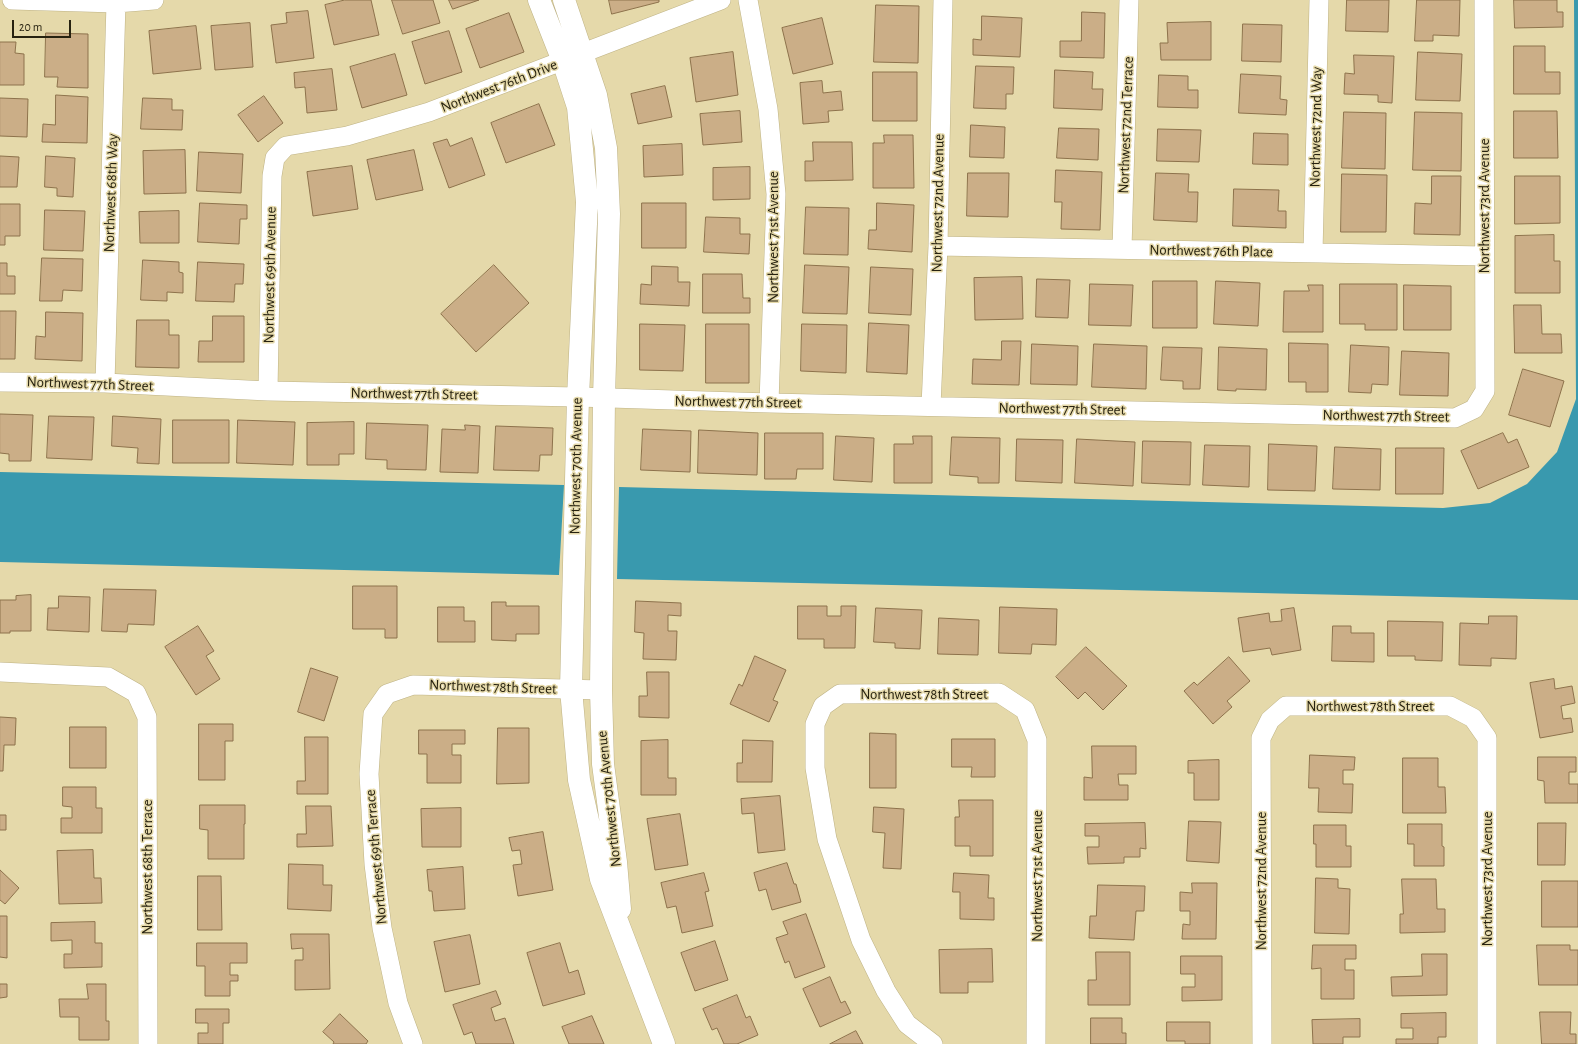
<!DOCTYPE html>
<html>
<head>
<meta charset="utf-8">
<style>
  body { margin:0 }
  #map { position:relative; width:1578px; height:1044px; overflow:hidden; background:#e5d9aa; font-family:"Alegreya Sans",sans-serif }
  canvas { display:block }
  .scale { position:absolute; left:12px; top:20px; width:59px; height:18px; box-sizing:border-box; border:2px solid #272210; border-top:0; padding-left:5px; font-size:12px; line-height:14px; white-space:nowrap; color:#272210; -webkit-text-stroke:3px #e5d9aa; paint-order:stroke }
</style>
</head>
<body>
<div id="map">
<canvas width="1578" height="1044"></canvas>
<div class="scale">20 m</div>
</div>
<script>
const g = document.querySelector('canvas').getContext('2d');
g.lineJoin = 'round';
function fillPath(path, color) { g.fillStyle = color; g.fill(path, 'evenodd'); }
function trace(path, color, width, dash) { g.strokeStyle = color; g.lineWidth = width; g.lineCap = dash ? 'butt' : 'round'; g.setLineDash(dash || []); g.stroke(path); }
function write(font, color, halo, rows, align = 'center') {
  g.font = font + ' "Alegreya Sans",sans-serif'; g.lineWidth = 3; g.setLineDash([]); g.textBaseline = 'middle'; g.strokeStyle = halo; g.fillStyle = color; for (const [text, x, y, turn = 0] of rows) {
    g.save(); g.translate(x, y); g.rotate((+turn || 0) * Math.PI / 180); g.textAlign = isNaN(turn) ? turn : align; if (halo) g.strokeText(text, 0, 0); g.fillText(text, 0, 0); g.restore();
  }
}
fillPath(new Path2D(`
  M1574,0H1578V600L617,579L619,487L1443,508L1490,503L1527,484L1557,452L1576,399Z
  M0,472L564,485L559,575L0,562Z`), '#3999ae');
const building = new Path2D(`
  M345,0H371L379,35L334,45L325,5Z
  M392,0H433L440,23L403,34Z
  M449,0H479L453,9Z
  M609,0H659V2L612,14Z
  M1347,0H1389L1388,32L1346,31Z
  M1417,0H1460L1459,36L1433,35V41H1415Z
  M1514,0H1557V12H1563V27L1515,28Z
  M876,5L919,6L918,63L874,62Z
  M308,11L314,58L276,63L271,25L287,23L286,13Z
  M1082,12L1105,13L1104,58L1060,57V41H1081Z
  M509,13L524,52L480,68L466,29Z
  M982,16L1022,18L1020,57L973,55V39L981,40Z
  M822,18L833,64L793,74L782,28Z
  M1211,22V60H1161L1160,43H1168L1167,23Z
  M250,23L253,67L215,70L211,26Z
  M1243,24L1282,25L1281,62L1242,61Z
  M196,26L201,69L153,74L149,31Z
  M449,31L462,72L425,84L412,42Z
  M46,33L88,34V88L57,87L58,77H45Z
  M0,42H16L15,53L24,54V85H0Z
  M1514,46H1545V72H1560V94H1514Z
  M733,52L738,95L696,102L690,58Z
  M1418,52L1462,54L1460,101L1416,100Z
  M395,54L407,95L362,108L350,67Z
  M1354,55L1394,56L1392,103L1378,102V95L1344,94L1345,73L1354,74Z
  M976,66L1014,67L1013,94H1006V109L974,108Z
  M332,69L337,110L307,113L305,87L295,88L294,73Z
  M1055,70L1093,72L1092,89H1103L1102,110L1054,108Z
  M873,72H917V121H873Z
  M1241,74L1281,76L1280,99L1287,100L1286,115L1239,113Z
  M1159,75L1188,76V90H1198V108L1158,107Z
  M822,81L823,93L841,91L843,110L828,111L829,122L803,124L800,83Z
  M665,86L672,117L638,124L631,94Z
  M56,95L88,97L87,143L42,142L43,124L55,125Z
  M264,96L283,123L258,142L238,115Z
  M0,98L28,99L27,137L0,136Z
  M143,98L172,99V110H183L182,130L141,129Z
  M539,104L555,145L506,163L491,123Z
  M740,111L742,142L703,145L700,114Z
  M1514,111H1557L1558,158H1514Z
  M1344,112L1386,113L1385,169L1342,168Z
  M1415,112L1462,113L1461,171L1413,170Z
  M971,125L1005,127L1004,158L970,157Z
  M1059,128L1099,129L1098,160L1057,158Z
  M1158,129L1201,130L1199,162L1157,161Z
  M1254,133L1288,134V165L1253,164Z
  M884,135H913L914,188H873V143H884Z
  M472,138L485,175L449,188L433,143L447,139L450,146Z
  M813,142H852L853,180L805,181V161H813Z
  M682,144L683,175L644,177L643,146Z
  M185,150L186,193L144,194L143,151Z
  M414,150L423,190L376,200L367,160Z
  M199,152L243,154L241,193L197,191Z
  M0,156L19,157L17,187H0Z
  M46,156L75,158L73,197L57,196V188L45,187Z
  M352,166L358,209L313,216L307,172Z
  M750,167V199L713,200V168Z
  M1056,170L1102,172L1100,230L1061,229L1062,202H1055Z
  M968,173H1009L1008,217L967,216Z
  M1156,173L1189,174L1188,192H1198L1197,222L1154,220Z
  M1342,174L1387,175L1386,232H1341Z
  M1432,176H1461L1460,235L1414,234L1415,203L1431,204Z
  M1515,176H1560V223L1515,224Z
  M1234,189L1279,190L1278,211H1286V228L1233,226Z
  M200,203L247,205V219H240L239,244L198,242Z
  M642,203H686V248H642Z
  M877,203L914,205L912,252L868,249L869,230H876Z
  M0,204H20V236H5V245H0Z
  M806,207L849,208L848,255L804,254Z
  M45,210L85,211L83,251L44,250Z
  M179,211V243H140L139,212Z
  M706,217L740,218V234H750L749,254L704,252Z
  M1554,235V261H1560V293H1515V236Z
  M42,258L83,259L82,291L63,290L62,301H40Z
  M143,260L179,262V272L183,273V293L167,292V301L141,300Z
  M198,262L244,264L243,284H235L234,302L196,301Z
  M0,263H7V276H15V294H0Z
  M494,265L529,303L476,352L441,314Z
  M805,265L849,267L847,314L803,313Z
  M652,266L678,267V282H690L689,306L640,304L641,284L651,285Z
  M871,267L913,269L911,315L869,313Z
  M703,274H742L743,298H750V313H703Z
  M1022,277L1023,319L975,320L974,278Z
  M1037,279L1070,280L1068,318L1036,317Z
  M1153,281H1197V328H1153Z
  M1216,281L1260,283L1258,326L1214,324Z
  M1090,284L1133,285L1131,326L1089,325Z
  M1340,284H1397V330H1365V324H1340Z
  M1308,285H1323V332H1283L1284,291H1309Z
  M1404,285L1451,286V330H1404Z
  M1514,305H1541L1542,334H1561L1562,353H1515Z
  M0,311H16L15,359H0Z
  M46,312L83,313L82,361L35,359L36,336L45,337Z
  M213,316H244V362H198L199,341H212Z
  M137,320H169V335H179V368L136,367Z
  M869,323L909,325L907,374L867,372Z
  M640,324L685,325L683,371L640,370Z
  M706,324H749V383H706Z
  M802,324L847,325L846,373L801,371Z
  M1002,341H1021L1019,385L972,384L973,359L1001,360Z
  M1289,343L1328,344V392H1306V382H1289Z
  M1032,344L1078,346L1077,385L1031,384Z
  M1094,344L1147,346L1146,389L1092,387Z
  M1351,345L1389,347L1388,385L1372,384L1371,393L1349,392Z
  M1163,347L1202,348L1200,389H1183V381L1161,380Z
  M1219,347L1267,349L1266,390L1236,389V391L1218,390Z
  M1402,351L1449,353L1448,396L1400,395Z
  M1523,369L1564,381L1550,427L1509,415Z
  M0,414L33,415L31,461H9V454L0,453Z
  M49,416L94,417L92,460L47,458Z
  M113,416L161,419L159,464L137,463L138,448L112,446Z
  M173,420H229V463H173Z
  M238,420L295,422L293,465L237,463Z
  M354,422V454H339V465H307V423Z
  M367,423L428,425L426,470L387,469V460L366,459Z
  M465,425L480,426L478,473L440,472L442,429L465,430Z
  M496,426L553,428L552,455H540L539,471L494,470Z
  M643,429L691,431L690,472L641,470Z
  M699,430L758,433L757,475L698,473Z
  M765,433H823V469H797L796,479H765Z
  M1503,433L1508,443L1517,439L1529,467L1478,489L1461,451Z
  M836,436L874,438L872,482L834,480Z
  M913,436H932V483H894V444H913Z
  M952,437L1000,438L999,483H978V477L950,475Z
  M1017,439L1063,440L1062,483L1016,481Z
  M1077,439L1135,442L1133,486L1075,483Z
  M1143,441L1191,442L1190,485L1142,483Z
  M1269,444L1317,446L1315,491L1268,490Z
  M1205,445L1250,446L1249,487L1203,485Z
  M1335,447L1381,449L1380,490L1333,489Z
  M1396,448H1444L1443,494H1396Z
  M353,586H397V638H385V629H353Z
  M104,589L156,590L154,625L128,624L127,632L102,631Z
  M31,595V631H10V633H0V600H16V596Z
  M59,596L90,597L89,632L47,630L48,608H58Z
  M636,601L681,603V616L668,615V631H677L676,660L643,659L644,633L635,632Z
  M492,602H506V606H539V634H516V641L492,640Z
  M798,606H827V616H841V606H856L855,648H824V639H798Z
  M438,607H464V621H475V642H438Z
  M1000,607L1057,609L1056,645L1032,644L1031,654L999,653Z
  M876,608L922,610L920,649L895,648V643L874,642Z
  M1294,608L1301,650L1272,655L1270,648L1243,652L1238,618L1269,613L1270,622L1282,621L1281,610Z
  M1489,616H1517L1516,659L1491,658V666L1459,665L1460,623L1488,624Z
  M939,618L979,620L978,655L938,654Z
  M1388,621L1443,622L1442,661L1415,660V656H1388Z
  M198,626L214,651L206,656L220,679L196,695L165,647Z
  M1333,626H1351V633H1374V662L1332,661Z
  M1086,647L1127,686L1103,710L1085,692L1078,699L1056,677Z
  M755,656L786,670L773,700L778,702L769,722L730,704L739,684L742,686Z
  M1229,657L1250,681L1227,701L1232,707L1213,724L1184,691L1194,682L1197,685Z
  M311,668L338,677L324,721L298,712Z
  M647,672H669V718L639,717V696H647Z
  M1554,679L1555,689L1572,686L1575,703L1561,706L1563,719L1571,718L1573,732L1540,738L1530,683Z
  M0,717L16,718L15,745H4L3,771H0Z
  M199,724H233V741H225V780H199Z
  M70,727H106V768H70Z
  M498,728H529V783L497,784Z
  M419,730H465V744H452V755H461V783H427V754H419Z
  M870,733L896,734V788H870Z
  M305,737H328V794H297V781H305Z
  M952,739H995V777H971L972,767H952Z
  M668,740V778H676V795H641V741Z
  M743,740L773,741L772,782H737V763H742Z
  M1092,746H1136V774H1118L1119,785H1128V800H1084V777L1092,778Z
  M1310,755L1355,757L1354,770H1343V784H1353L1352,813L1318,812L1319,788H1309Z
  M1538,757H1576V772H1569V784H1578V803H1545L1544,781L1538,780Z
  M1403,758H1438V787H1445L1446,813H1403Z
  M1219,760V800H1194V773H1188V761Z
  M63,787H96V808H102V833H61V818H72V807L63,806Z
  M780,796L785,850L758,853L754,813L742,814L741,799Z
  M959,800H993V856H970V846H955V817H959Z
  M200,805H245V824H244V859H208V830L200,829Z
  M306,806H331L333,846L297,847V834H306Z
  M874,807L904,809L901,869L883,868L885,833L873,832Z
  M461,808V847H422L421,809Z
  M680,814L688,865L655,870L647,819Z
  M0,815H6V830H0Z
  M1189,821L1221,822L1219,863L1187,861Z
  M1145,823L1146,849L1140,848V857H1124V863L1088,864L1087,847H1099V836H1085V824Z
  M1538,823H1566L1565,865H1538Z
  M1408,824H1442V846L1444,847V866H1414V844H1408Z
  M1314,825H1346V846H1351V867H1316V844H1314Z
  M543,832L553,890L518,896L513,865L522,864L520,850L512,851L509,838Z
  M93,850L94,878H101L102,903L59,904L57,851Z
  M787,863L794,884H796L801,902L772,910L766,889L759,891L754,873Z
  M289,864L323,865V885H332L331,911L288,909Z
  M463,867L465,909L434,911L432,891H429L427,870Z
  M0,870L19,888L5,904L0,900Z
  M704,873L709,891L705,892L713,926L682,933L676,906L667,908L661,883Z
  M954,873L989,875L988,898H994V920L960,919V892H953Z
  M198,876H221L222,930H198Z
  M1316,878L1338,879V888L1350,889L1349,934L1315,933Z
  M1402,879H1436L1437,909H1445V932L1400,933V914H1403Z
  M1542,881H1578V927H1542Z
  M1192,883H1217L1216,939H1182L1183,924L1190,925V911H1180V892L1192,893Z
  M1098,885L1145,886L1144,911H1136L1134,940L1089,938L1090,916H1096Z
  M806,914L825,967L795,978L789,961L785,963L776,938L788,934L783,922Z
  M0,916H7V958L0,957Z
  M95,922V943H102V967L64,968V954H72V940L51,941V923Z
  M291,934H329L330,989L295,990V960H303V948L292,949Z
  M470,935L480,984L445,992L434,942Z
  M715,941L728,980L695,991L681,953Z
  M197,943H247V963H230V975H238V981H230V996H205V966H197Z
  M560,943L569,973L578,970L585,994L543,1006L527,953Z
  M1313,945H1356V959H1345V970H1354V999H1321V968L1312,969Z
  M1537,945H1570V950H1578V985H1539Z
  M992,949L993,982H968V993H940L939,950Z
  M1096,952H1130V1005H1088V980H1096Z
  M1422,954H1447V995L1392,996L1391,977L1422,976Z
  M1181,956H1222V1000L1182,1001V987H1195V974H1181Z
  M830,977L841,1003L845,1001L851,1013L820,1027L803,989Z
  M0,984H7V997L0,998Z
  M87,984H106V1021H109V1040H79V1017H60L59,999H88Z
  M496,991L501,1004L491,1008L495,1021L505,1018L514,1044H476L472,1032L464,1035L453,1005Z
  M737,995L746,1018L750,1016L758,1035L737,1044H724L717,1028L712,1030L703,1009Z
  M196,1009H229V1023H223V1044H198V1033H208V1023H196Z
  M1540,1012H1571L1570,1034H1576V1044H1542Z
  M1446,1013V1037H1438V1044H1396V1039H1413V1028H1401V1014Z
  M340,1014L368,1041L366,1044H333L334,1042L323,1032Z
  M592,1016L604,1044H569L562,1027Z
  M1091,1018H1122V1033H1126V1044H1091Z
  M1360,1019V1037H1343V1044H1313L1312,1020Z
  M1167,1022H1210V1044H1185V1041H1167Z
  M856,1031L863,1044H830Z`);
fillPath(building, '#cbae87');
trace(building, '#8d724c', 1);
const minor = new Path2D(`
  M12,0L116,3L154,0
  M748,0L768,109L776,194L769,403
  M938,246L1484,256
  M1122,249L1129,0
  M1313,253L1319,0
  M0,382L105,383L268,391L578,397L769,403L1455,418L1474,409L1485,391L1484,0
  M105,383L116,3
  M268,391L272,176L275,158L286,146L347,136L429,112L721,0
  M931,406L938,246L943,0
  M0,672L108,677L136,693L147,717L148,1044
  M413,1044L398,1003L382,928L374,864L369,774L373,714L387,694L413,685L601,690
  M933,1044L907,1024L886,991L861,940L827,839L815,768V724L823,706L840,694L999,693L1025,710L1037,740L1036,1044
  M1262,1044L1261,738L1270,720L1286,706H1450L1473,718L1487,738V1044`);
const tertiary = new Path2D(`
  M539,0L563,61L578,107L587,202L578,397L571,689L579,780L601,879L664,1044
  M564,0L596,95L606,148L609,214L604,398L601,690L603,764L616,862L620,909`);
trace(minor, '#beb284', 20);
trace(tertiary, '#beb284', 23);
trace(minor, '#fff', 19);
trace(tertiary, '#fff', 22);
write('15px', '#272210', '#e5d9aa', [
  ["Northwest 76th Drive",499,86,-21],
  ["Northwest 72nd Terrace",1126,125,-88],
  ["Northwest 72nd Way",1316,127,-89],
  ["Northwest 68th Way",111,193,-88],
  ["Northwest 72nd Avenue",938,203,-89],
  ["Northwest 73rd Avenue",1484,206,-90],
  ["Northwest 71st Avenue",773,237,-90],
  ["Northwest 76th Place",1211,251,1],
  ["Northwest 69th Avenue",270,275,-89],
  ["Northwest 77th Street",90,384,2],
  ["Northwest 77th Street",414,394,1],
  ["Northwest 77th Street",738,402,1],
  ["Northwest 77th Street",1062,409,1],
  ["Northwest 77th Street",1386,416,1],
  ["Northwest 70th Avenue",576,466,-89],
  ["Northwest 78th Street",493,687,2],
  ["Northwest 78th Street",924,694],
  ["Northwest 78th Street",1370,706],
  ["Northwest 70th Avenue",609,799,-96],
  ["Northwest 69th Terrace",376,857,-95],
  ["Northwest 68th Terrace",147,867,-90],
  ["Northwest 71st Avenue",1037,876,-90],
  ["Northwest 73rd Avenue",1487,879,-90],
  ["Northwest 72nd Avenue",1261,881,-90]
]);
</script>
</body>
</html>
